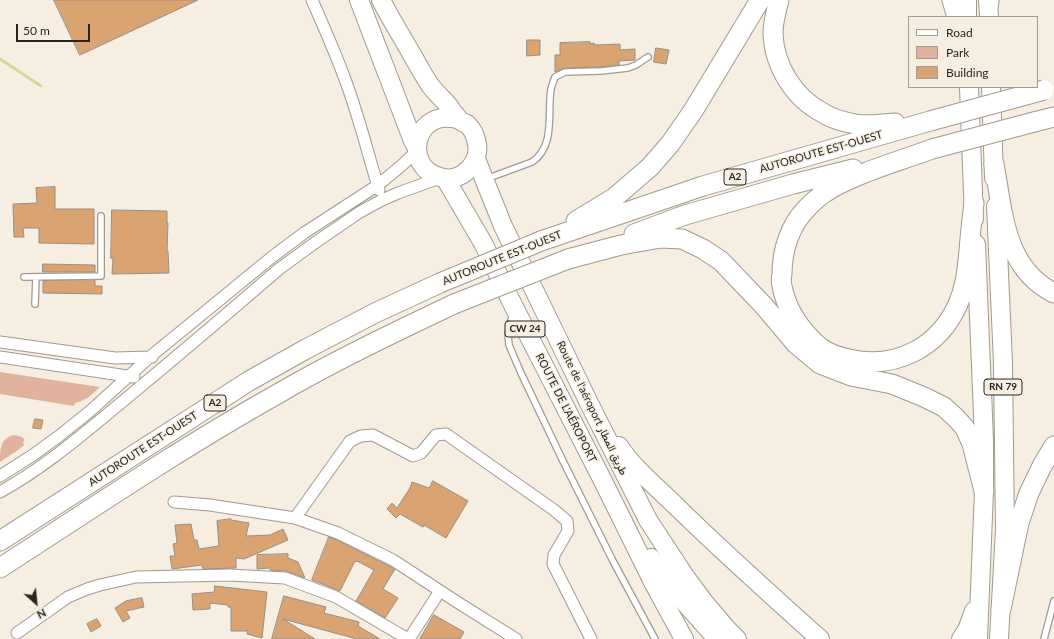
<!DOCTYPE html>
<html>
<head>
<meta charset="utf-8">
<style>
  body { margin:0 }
  #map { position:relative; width:1054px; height:639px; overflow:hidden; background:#f5eee1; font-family:Lato,sans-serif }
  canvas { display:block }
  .legend { position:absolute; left:908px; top:16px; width:130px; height:72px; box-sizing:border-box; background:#f5eee1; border:1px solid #a39e94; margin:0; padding:5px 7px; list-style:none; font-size:12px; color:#292621 }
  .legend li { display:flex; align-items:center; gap:8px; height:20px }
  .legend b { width:20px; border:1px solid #a39e94 }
  .north { position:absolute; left:16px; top:583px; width:40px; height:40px; -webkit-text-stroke:3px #f5eee1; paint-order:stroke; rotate:153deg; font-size:11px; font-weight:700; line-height:16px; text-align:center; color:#292621 }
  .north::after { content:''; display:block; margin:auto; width:14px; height:18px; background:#292621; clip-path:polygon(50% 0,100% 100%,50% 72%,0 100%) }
  .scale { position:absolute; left:16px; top:24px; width:74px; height:18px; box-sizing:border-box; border:2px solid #292621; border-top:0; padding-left:5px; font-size:12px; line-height:14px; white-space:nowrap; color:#292621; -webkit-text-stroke:3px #f5eee1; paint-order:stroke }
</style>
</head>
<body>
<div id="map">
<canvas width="1054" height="639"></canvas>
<ul class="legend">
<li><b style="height:5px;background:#fff"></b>Road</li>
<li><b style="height:11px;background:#e1b39f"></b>Park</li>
<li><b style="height:11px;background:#d9a372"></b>Building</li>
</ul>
<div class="north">N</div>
<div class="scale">50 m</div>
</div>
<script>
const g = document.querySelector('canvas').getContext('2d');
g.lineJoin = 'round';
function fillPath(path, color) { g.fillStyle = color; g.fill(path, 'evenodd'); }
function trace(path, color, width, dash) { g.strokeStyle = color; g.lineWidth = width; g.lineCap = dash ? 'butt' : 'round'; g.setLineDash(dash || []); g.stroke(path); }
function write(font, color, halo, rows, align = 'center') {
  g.font = font + ' Lato,Vazirmatn,sans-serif'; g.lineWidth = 3; g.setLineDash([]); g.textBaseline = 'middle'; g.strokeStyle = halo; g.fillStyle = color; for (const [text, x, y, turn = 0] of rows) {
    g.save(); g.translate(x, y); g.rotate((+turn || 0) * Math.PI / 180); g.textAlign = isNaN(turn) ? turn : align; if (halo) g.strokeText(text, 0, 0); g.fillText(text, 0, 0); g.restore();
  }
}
fillPath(new Path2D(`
  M0,372L100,387C91,395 87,400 75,403L74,406L0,394Z
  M14,435L22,437L25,440L23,442L24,445L18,450L0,462C0,450 0,438 14,435Z`), '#e1b39f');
trace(new Path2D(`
  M0,59L41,86`), '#ccdb96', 3);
const building = new Path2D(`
  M54,0H198L80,55Z
  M527,40H540V55L527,56Z
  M590,42V44L594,43L595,45L620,44V50L635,49V60L619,61V65L601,67L565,68L555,72V55H560V43Z
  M656,48L669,50L666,64L654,62Z
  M55,187V209H94V244L39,243V228H23L24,237H14L13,204L37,203L36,188Z
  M112,210L167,211V223H168L167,251H168L169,273L112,274L113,258H111Z
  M43,264L95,265V272H43Z
  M95,280V286H102V294L43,293V281Z
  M35,419L43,420L41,429L33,428Z
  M433,481L468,501L446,538L424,525L423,527L400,514L396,518L387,509L392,503L397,508L410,488L412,482L429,488Z
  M231,519V520L249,523L246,536L270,535L283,529L288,540L244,559L236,558V568L203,569L202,565L172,569L170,556H175L173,544L177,543L175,525L191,524L194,540H197L199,549L219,546L217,521Z
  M329,537L335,539L395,569L383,589L398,598L385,618L356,601L374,570L357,561L356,562L355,561L340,591L312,580Z
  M288,554V558L298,562L305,578L286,571L270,570V568L257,569V555Z
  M215,586L267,592L262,638L247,634L248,631H231V607H228V605L210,603V609L193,610L192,594L214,592Z
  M284,596L326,607L324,613L359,622L358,626L380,639H357L283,619L315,639H272Z
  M142,598L144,607L126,611L130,618L123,622L115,608L126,601Z
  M434,615L464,632L460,639H420Z
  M97,619L101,626L91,632L87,624Z`);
fillPath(building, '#d9a372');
trace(building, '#998e85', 1);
const service = new Path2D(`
  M486,179L532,162C556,146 547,113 551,89C552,85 554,80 555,77L565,72L601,71L628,68L636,65L648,57
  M24,277L101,276V216
  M35,304L36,277
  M512,316L508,334L509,345L521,373L562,459L613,561L655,639
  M1044,639L1054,601`);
const minor = new Path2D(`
  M312,0C324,27 336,54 346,82C359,117 368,154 379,190
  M0,342L115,358L152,357
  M0,357L134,377
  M0,476L33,455L59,436L89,412L151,356L272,257L304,233L378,185L401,166L417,151
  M0,492C44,468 83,434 122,402C175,358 227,314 279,269L316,242L360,212L382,200L398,193L440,178
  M174,502L210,505L295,518L338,533L393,560L457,602L516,639
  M295,518L350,441L361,436L373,435L413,456L421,453L436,435L446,434L554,510L567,521L568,531L554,555L553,564L591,639
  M17,633L68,597L87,589L100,585L136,577L230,575L285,578L336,597L408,639
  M409,639L440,591`);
const trunk = new Path2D(`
  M359,0L413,141L417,148
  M381,0C390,18 401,35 411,53C417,63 423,75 430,85C435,92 442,98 448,105C451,110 455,115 459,119C461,122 464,123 467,124C471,128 475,134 476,140C483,161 462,184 440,177C403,167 414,113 451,118C453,118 457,119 459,120
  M967,0V17
  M988,0L989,17
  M969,87L974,219
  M991,87L994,178
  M476,159L503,226L589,403L648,520L684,575L704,602L726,628L737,639
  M445,178L483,243L514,307L603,481L654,584L684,639
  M996,206L1003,363L1005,529L999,639
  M976,244L984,440V491L978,639
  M619,446C633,468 659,489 678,508C724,553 772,596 820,639
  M651,558L686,604L717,639
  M961,639L967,630L974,611`);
const motorway = new Path2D(`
  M779,0C776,11 773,22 773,33C774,66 794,98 823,113C832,119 844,122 855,124C867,126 883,124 895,123
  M952,0L957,17
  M989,3V0
  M1034,122L1054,117
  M932,149C910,157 888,164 867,172C853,178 838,183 826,192C819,196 813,202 807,208C790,225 782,250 782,274C781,278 781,282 782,286C786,307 797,325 812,340C815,343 818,346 821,348C829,354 840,357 849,359C896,370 939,347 958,304C966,286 967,269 969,251C970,235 972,219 974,203
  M994,164C1003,212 1004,268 1054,293
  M576,221L614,198L650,167L670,144L693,111L760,0
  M634,234L685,215L793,184L853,169
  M541,241L703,186L930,121
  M568,259L621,245L661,238L682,239L703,249L721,261L764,306L796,344L820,364L851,376L892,384L924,397L944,407L956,418L965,428L972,444L984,491
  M0,541L249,381L306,349L375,313L440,283
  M0,568C91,509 180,449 274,396C332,362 393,333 454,304
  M1001,609L1019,523L1029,493L1042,466L1054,446`);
trace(service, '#a19a8e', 8);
trace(minor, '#a19a8e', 13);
trace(trunk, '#a19a8e', 20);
trace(motorway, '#a19a8e', 21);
trace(service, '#fff', 5.5);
trace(minor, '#fff', 11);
trace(trunk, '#fff', 18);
trace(motorway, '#fff', 19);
const motorwayBridge = new Path2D(`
  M930,121L1044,90
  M932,149L1034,122
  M440,283L541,241
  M454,304L568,259`);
trace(motorwayBridge, '#a19a8e', 21, []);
trace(motorwayBridge, '#fff', 19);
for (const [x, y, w] of [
  [735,177,22],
  [525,329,40],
  [1003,387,38],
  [215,403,22]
]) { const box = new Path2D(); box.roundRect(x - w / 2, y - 8, w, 16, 3); g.fillStyle = '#f5eee1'; g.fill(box); trace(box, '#292621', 1); }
write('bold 10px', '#292621', null, [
  ["A2",735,177],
  ["CW 24",525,329],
  ["RN 79",1003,387],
  ["A2",215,403]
]);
write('11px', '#292621', '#f5eee1', [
  ["AUTOROUTE EST-OUEST",821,152,-16],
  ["AUTOROUTE EST-OUEST",502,258,-22],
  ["ROUTE DE L'AÉROPORT",566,408,63],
  ["Route de l'aéroport طريق المطار",592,408,64],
  ["AUTOROUTE EST-OUEST",143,449,-33]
]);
</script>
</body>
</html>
